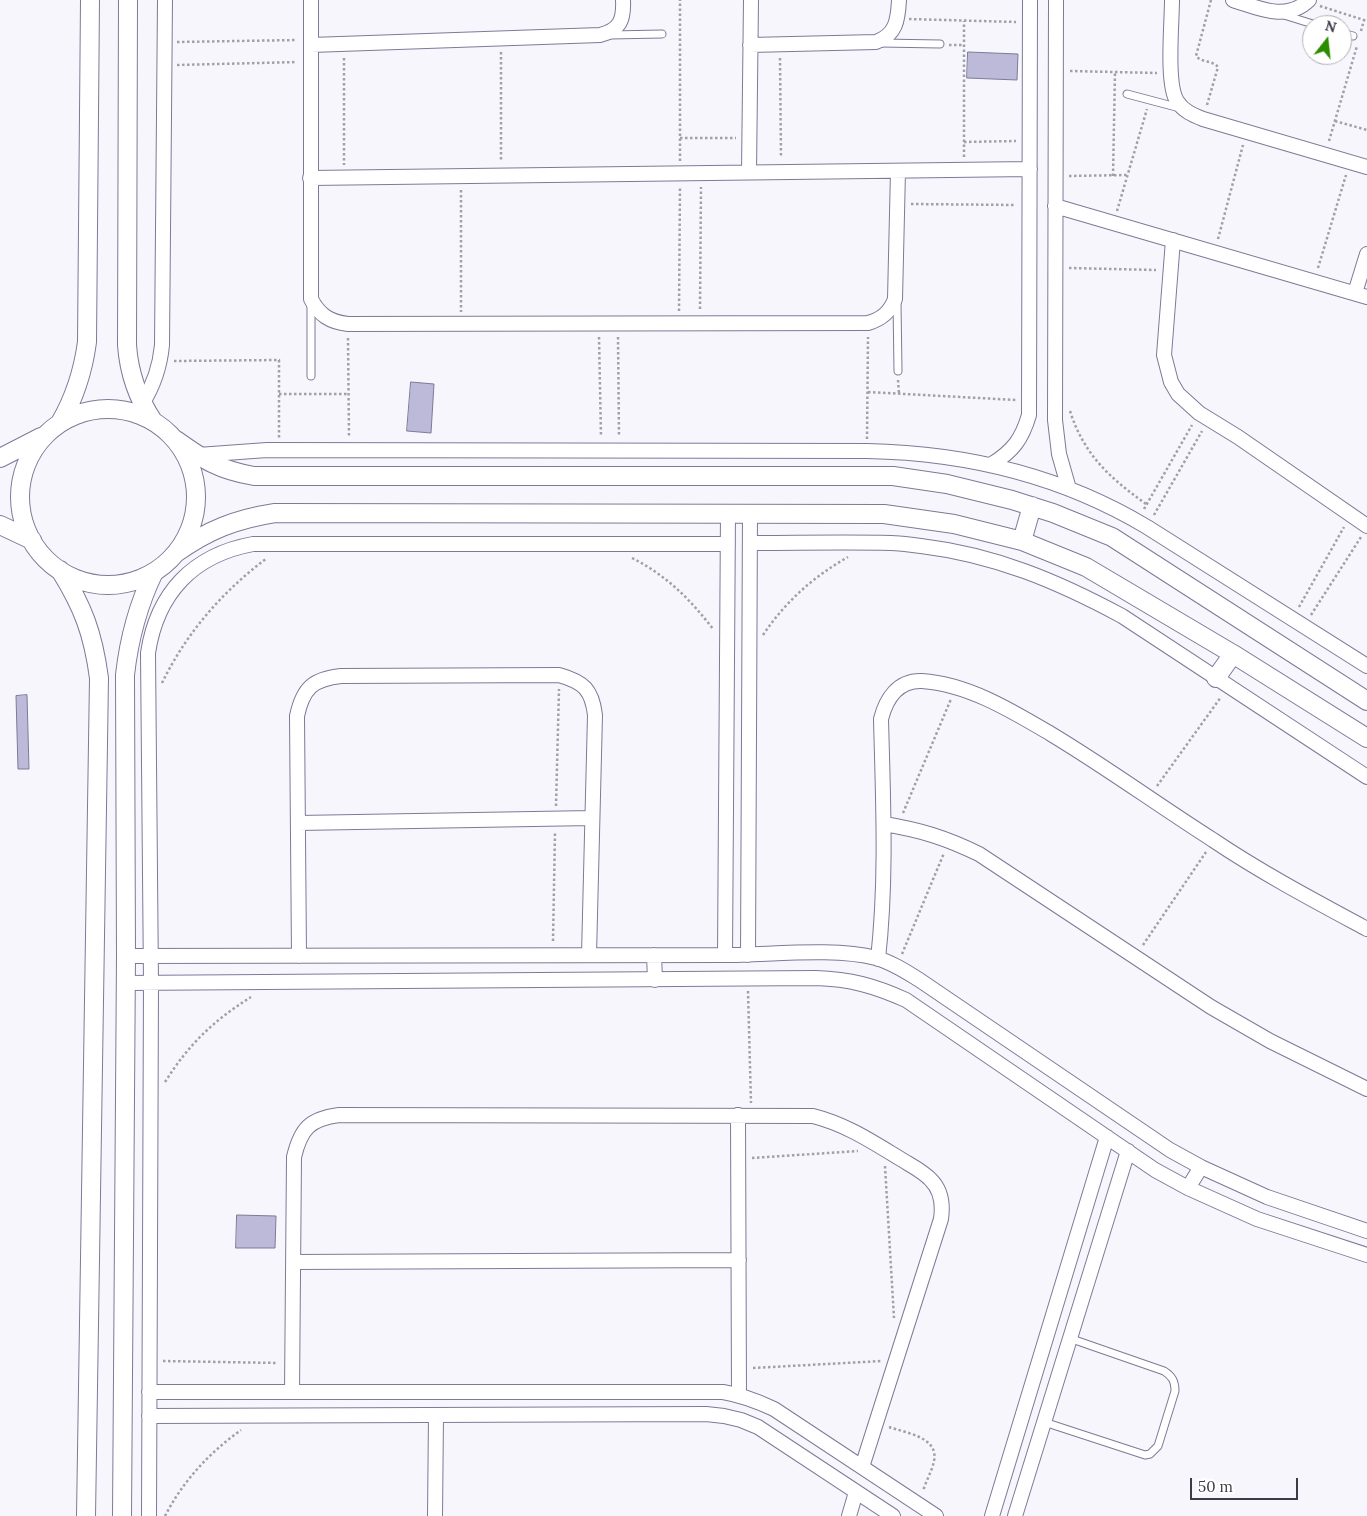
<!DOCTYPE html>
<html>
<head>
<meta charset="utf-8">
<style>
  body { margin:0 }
  #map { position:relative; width:1367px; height:1516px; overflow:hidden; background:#f7f6fd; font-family:Lora,serif }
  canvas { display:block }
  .north { position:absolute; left:1302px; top:15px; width:50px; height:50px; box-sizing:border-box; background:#fff; border:1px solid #b1b1b6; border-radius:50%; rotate:16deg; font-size:14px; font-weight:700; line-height:20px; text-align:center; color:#3c3b48 }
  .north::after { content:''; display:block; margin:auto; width:18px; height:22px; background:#2b8c00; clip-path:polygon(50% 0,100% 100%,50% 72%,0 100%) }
  .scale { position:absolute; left:1190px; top:1478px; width:108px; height:22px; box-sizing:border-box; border:2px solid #3c3b48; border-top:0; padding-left:6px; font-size:15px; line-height:18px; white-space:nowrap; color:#3c3b48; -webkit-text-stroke:4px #fff; paint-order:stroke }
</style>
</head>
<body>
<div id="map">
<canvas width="1367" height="1516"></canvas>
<div class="north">N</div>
<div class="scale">50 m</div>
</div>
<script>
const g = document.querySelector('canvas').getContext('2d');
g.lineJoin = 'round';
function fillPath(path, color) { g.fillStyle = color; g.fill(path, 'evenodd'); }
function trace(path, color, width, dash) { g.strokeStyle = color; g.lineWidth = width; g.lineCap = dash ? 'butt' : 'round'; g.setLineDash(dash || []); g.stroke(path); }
const building = new Path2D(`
  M968,52L1018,54L1017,80L967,78Z
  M411,382L434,384L431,433L407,431Z
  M27,695L29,769H18L16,696Z
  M237,1215L276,1216L275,1248H236Z`);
fillPath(building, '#bcb9d9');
trace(building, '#7d7a98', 1);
const service = new Path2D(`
  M1284,15L1316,25
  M1342,33L1353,36
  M610,35L662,34
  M881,43L940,44
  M1127,94L1180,108
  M897,302L898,371
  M311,376V304
  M1044,1422L1145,1455L1150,1454L1158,1446L1175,1391C1175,1381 1172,1376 1164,1371L1069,1338`);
const minor = new Path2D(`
  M311,0V299C319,315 330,322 348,324L868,323C882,319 890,312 895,299L898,171
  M1056,0L1055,420L1059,454L1069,489
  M1172,0C1172,23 1166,84 1177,101C1183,111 1193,115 1203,119L1367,167
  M1233,0C1259,8 1286,22 1309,0
  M311,45L600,35C620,30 624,20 623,0
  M750,45L876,42C896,35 898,20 899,0
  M749,172L751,0
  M310,178L1030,169
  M1055,206L1367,297
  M1173,240L1164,355L1171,382L1178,394L1199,413L1238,437L1367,526
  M1355,293L1367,254
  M142,404C154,385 160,367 162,345L165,0
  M198,455L267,450L867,451C966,453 1062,476 1147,527L1367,666
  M992,464C1013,451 1022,439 1029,415L1030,0
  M750,543C797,543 844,542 891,543C901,543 911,545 921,546C995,555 1057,581 1122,616L1367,777
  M298,823L592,818
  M884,824C921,830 946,838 979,854L1211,1007L1270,1041L1367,1089
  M654,955L655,980
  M725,955L728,512
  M748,955L750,512
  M126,956L725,955C770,955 834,947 876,958C891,962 905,971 918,979L1170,1150L1201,1167L1267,1197L1367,1231
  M299,956L297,716C303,688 313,679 341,676L559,675C584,682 592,690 595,715L589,955
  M878,959C887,879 883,799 881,719C886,699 898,680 922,681C968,684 1012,711 1051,734C1106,767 1158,805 1213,840C1262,873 1315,901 1367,929
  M126,983L816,978C850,979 875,986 906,1000L1155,1170L1188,1188L1257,1219L1367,1255
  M738,1115L739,1395
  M1188,1188L1201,1167
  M293,1262L739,1260
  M149,1392H723C741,1395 757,1401 774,1409L936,1516
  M292,1392L294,1157C301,1128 310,1119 339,1115L813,1116C845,1124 871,1141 899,1158C910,1165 923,1171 931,1180C942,1191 943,1205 941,1219L862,1467
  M149,1416L706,1414L724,1416L741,1420L758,1427L893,1516
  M149,1516L151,983L148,653C157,593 193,555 253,544H728
  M435,1516L436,1415
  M849,1516L856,1492
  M992,1516L1107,1137
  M1015,1516L1128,1151`);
const tertiary = new Path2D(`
  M128,0L127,345C129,374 137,397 153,421
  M20 497a88 88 0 1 1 176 0a88 88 0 1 1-176 0Z
  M60,423C75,397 83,372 87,342L90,0
  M176,440C204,460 219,470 254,476H893L947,484L1012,500L1053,513L1112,537L1367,701
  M0,458L41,437
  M0,525L32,540
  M1022,541L1032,506
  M176,553C208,530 236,519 275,513L884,514L954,524L1022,541L1086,567L1233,654L1367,738
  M60,570C83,607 93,633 99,678L86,1516
  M1216,678L1233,654
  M122,1516L126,956L125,675C129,639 138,605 154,572`);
trace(service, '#7d7a97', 9);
trace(minor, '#7d7a97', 16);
trace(tertiary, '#7d7a97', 20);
trace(new Path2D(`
  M1320,6L1367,21
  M909,19L1016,22
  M1361,31L1364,20
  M177,42L297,40
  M949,45H964
  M501,52V162
  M344,58V165
  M780,58L781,158
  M177,65L297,62
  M1070,71L1157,73
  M1207,105L1218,67C1212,60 1202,63 1196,56L1211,0
  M1335,121L1367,130
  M680,138H736
  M1329,141L1357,46
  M964,142L1016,141
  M964,157V21
  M680,161V0
  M1069,176L1128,175
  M1113,176L1115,72
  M461,190V312
  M911,204L1016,205
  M1117,211L1147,109
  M1218,239L1243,145
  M1069,268L1156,270
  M1318,268L1346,175
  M700,309L701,187
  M679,311L680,186
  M599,337L601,437
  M618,337L619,437
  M348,338L349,437
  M174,361L279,360V438
  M898,380L899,394
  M868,392L1016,400
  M279,394H349
  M1070,411C1084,455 1110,478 1146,504
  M867,439L868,337
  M1144,509L1192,425
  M1154,515L1202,431
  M632,558C666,575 690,599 713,629
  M1299,607L1344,527
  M1311,615L1361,537
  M763,635C786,601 813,577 848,557
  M162,683C187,632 222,592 267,558
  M1157,786L1221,697
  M556,806L559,689
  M903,813L951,699
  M553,941L555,832
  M1143,945L1206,852
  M902,954L944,853
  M748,991L751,1103
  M165,1082C189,1044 213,1021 251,997
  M752,1158L858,1151
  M885,1166L894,1318
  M163,1361L278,1363
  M753,1368L882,1361
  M889,1427C906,1433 939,1437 934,1461C932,1471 926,1481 923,1491
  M165,1516C183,1481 209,1453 241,1430`), '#a1a0aa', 2.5, [2.5, 2.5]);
trace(service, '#fff', 7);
trace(minor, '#fff', 14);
trace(tertiary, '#fff', 18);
</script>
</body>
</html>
